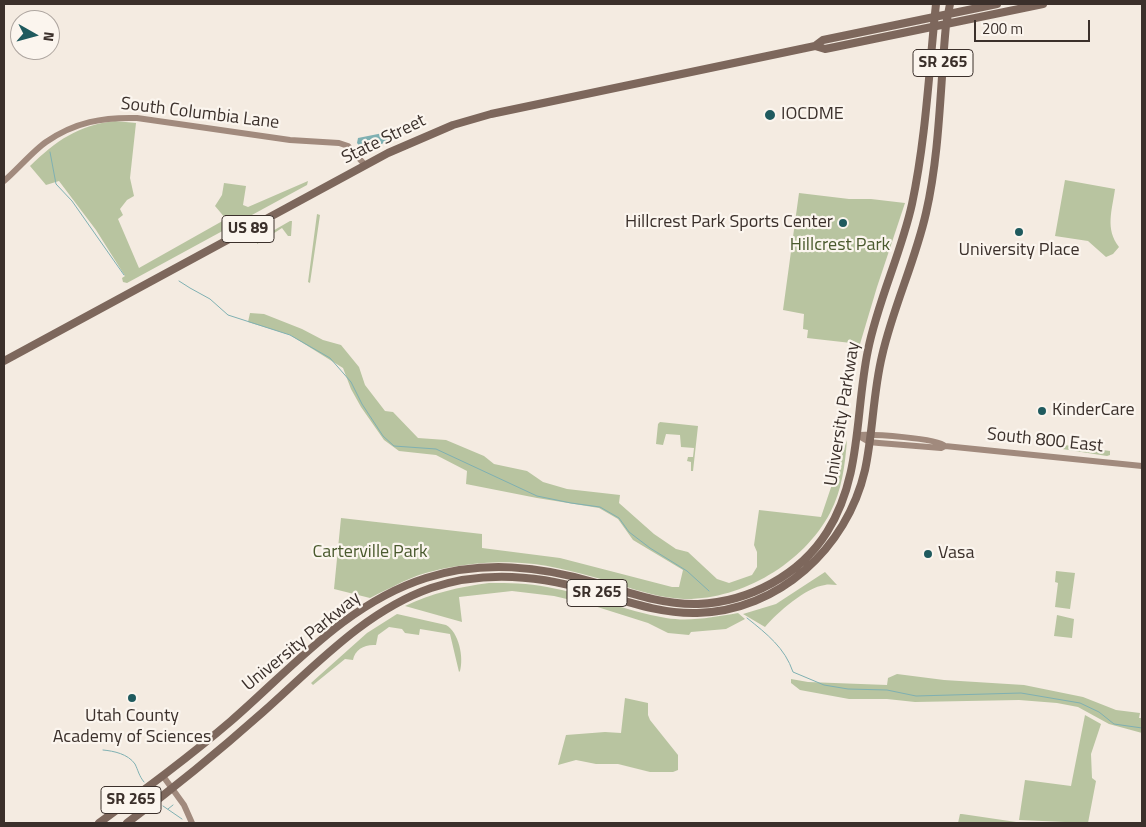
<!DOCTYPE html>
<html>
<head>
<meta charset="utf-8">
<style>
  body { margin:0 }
  #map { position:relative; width:1146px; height:827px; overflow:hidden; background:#f4ebe1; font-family:"Titillium Web",sans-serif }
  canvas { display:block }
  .frame { position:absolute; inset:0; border:5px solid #3b302b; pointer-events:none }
  .north { position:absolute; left:10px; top:10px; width:50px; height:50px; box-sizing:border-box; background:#fbf5ee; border:1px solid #aea6a0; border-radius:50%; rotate:97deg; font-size:14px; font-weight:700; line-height:20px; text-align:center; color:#3b302b }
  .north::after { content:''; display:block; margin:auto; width:18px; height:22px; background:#1f5a5e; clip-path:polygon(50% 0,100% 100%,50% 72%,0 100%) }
  .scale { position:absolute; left:974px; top:20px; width:116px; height:22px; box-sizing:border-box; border:2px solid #3b302b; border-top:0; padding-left:6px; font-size:15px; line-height:18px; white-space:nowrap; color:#3b302b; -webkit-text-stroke:4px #fbf5ee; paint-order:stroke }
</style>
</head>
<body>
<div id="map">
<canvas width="1146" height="827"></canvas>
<div class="frame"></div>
<div class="north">N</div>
<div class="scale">200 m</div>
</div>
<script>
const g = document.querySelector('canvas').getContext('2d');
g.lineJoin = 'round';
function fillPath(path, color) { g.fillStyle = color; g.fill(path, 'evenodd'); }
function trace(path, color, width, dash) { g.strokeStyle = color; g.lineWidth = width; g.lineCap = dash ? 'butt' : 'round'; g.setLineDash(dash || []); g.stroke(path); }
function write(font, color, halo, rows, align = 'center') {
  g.font = font + ' "Titillium Web",sans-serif'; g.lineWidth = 4.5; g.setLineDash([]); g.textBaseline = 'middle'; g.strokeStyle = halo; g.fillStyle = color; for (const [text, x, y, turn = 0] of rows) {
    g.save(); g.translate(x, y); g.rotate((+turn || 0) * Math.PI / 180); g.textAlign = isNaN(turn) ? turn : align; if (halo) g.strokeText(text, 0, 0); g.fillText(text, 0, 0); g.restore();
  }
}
fillPath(new Path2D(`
  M115,121L136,123L130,178L134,196L127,200L120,209L123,215L118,219L139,268L226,219L215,206L222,195L224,183L246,186L243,205L248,207L308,181L307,185L127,283L123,282L122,278L125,276L96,230L59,181L46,185L30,166C56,141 78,125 115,121Z
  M1065,180L1115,189C1112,211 1105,229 1119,247L1113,254L1106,257L1088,241L1055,236Z
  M799,193L849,199H871L905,203L877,287L860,344L807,338L808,330L803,329L804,314L783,310Z
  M317,214L320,215L310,283L308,282Z
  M290,221H292L291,236H288L282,228L257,244V240Z
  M250,313L264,314L302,329L323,340L341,345L359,367L365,385L385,411L393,412L418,438L446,440L484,456L494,464L527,471L543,482L567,489L620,495L619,503L654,534L676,549L688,552L717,579L729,583L752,575L757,567V552L754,545L759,510L821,517L847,440C845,465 842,490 830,513C803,564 741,600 684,599C662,598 638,591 618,584C587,575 554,565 522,563C491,560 442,566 414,577C399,583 384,591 370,598L334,589L341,518L482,534V548L560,558L672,587H679L683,570L633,540L618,519L599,508L537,498L466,484L467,471L436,455L399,451L384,440L361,407L351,389L343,368L290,335L248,322Z
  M660,422L698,426L693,471H691V462L687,461L688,457H693L694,448L681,447L680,435L666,434L663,445L656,444L658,424Z
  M1057,444L1110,451V455L1107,456L1056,448Z
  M1056,571L1075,573L1070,609L1055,607L1058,583L1055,582Z
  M825,572L837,585C833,585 829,584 825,585C806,587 777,613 765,627L743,614L776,604Z
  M489,583C509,583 528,583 547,587C587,594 625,611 666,618C690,622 714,617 738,613L745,619L726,629L691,632L689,635L668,633L648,623L588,604L554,596L512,591L459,597L462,622L405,606C432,593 459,587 489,583Z
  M397,614L446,625C459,632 464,658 460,671L459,672L450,634L420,629L419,635L405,633L402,629L389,627L378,635L376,645C365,644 355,649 353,660L345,659L313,685L311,683L367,633Z
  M1057,615L1074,619L1072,638L1054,636Z
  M897,674L944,680L1024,685L1083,697L1116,710L1140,713L1139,718H1142V733L1109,724L1078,707L1057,703L1019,700L915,702L887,699H849L800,690L791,683V679L808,682L887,685L888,678Z
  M625,698L648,703V715L650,720L678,755V770L673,772H650L618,764H596L576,760L558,765L566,735L605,732L621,733Z
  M1085,715L1101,724L1091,754L1092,778L1096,781L1088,823L1019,820L1025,780L1071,786Z
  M960,814H962L1023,823H958Z`), '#b8c4a0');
fillPath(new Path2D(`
  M413,127V128L368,151H364L357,143L358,138Z`), '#7fb0b2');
trace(new Path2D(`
  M50,152L56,184L72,201L124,275
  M179,281L190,288L210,299L228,315L290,335L330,358L351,382L362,404L383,436L394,446L436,449L537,496L571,503L600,507L619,518L629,532L650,548L687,571L709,591
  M747,618C767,634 785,648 793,672L824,685L848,689L887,690L916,696L1021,693L1080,703L1099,712L1114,724L1142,728
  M103,750C114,751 128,754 135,764C138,770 139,776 144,782
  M163,806L182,819
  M168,809L173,805`), '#7fb0b2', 1);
trace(new Path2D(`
  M4,181C17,170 33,151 46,142C75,122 103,117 137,118L290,140L339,143L348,146L365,165
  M857,435L869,442L879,443L941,448L945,446L1142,466
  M858,435C872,434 937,438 945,446
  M163,776L184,805L192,823`), '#a18a7d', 6);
trace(new Path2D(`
  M815,46L825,49L835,47L1043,4
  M4,361L388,153L453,125L491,114L815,46L823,40L997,4
  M99,823C144,790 189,757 231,721C291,669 347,603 426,578C483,560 540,566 597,583C630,593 663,605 698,604C749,602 800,575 827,532C862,477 855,412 868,350C878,300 901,254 912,204C926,138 929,70 936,4
  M127,823C174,788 219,751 263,712C315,666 365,611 431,588C484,570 538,575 591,591C626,601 660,614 697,613C779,611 847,548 865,470C873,433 873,393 882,356C893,307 915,262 926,213C940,152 940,87 946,25L950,4`), '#7d675c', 8);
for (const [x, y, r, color] of [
  [770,115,6,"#1f5a5e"],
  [843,223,5,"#1f5a5e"],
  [1019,232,5,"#1f5a5e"],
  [1042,411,5,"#1f5a5e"],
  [928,554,5,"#1f5a5e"],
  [132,698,5,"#1f5a5e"]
]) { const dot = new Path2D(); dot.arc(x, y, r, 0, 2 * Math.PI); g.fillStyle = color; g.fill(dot); trace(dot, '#fbf5ee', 2); }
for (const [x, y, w] of [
  [943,63,60],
  [248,229,52],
  [597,593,60],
  [131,800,60]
]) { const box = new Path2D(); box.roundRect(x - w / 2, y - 13.5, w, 27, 4); g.fillStyle = '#fbf5ee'; g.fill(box); trace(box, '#3b302b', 1); }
write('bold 16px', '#3b302b', null, [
  ["SR 265",943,63],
  ["US 89",248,229],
  ["SR 265",597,593],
  ["SR 265",131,800]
]);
write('18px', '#3b302b', '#fbf5ee', [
  ["South Columbia Lane",200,114,7],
  ["State Street",384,140,-26],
  ["University Parkway",843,414,-81],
  ["South 800 East",1045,441,6],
  ["University Parkway",302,642,-39]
]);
write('18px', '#3b302b', '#fbf5ee', [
  ["IOCDME",781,115],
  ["Hillcrest Park Sports Center",833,223,"right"],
  ["University Place",1019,251,"center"],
  ["KinderCare",1052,411],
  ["Vasa",938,554],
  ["Utah County",132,717,"center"],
  ["Academy of Sciences",132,738,"center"]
], 'left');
write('18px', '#4a5a2e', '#fbf5ee', [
  ["Hillcrest Park",840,246],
  ["Carterville Park",370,553]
]);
</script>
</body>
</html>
